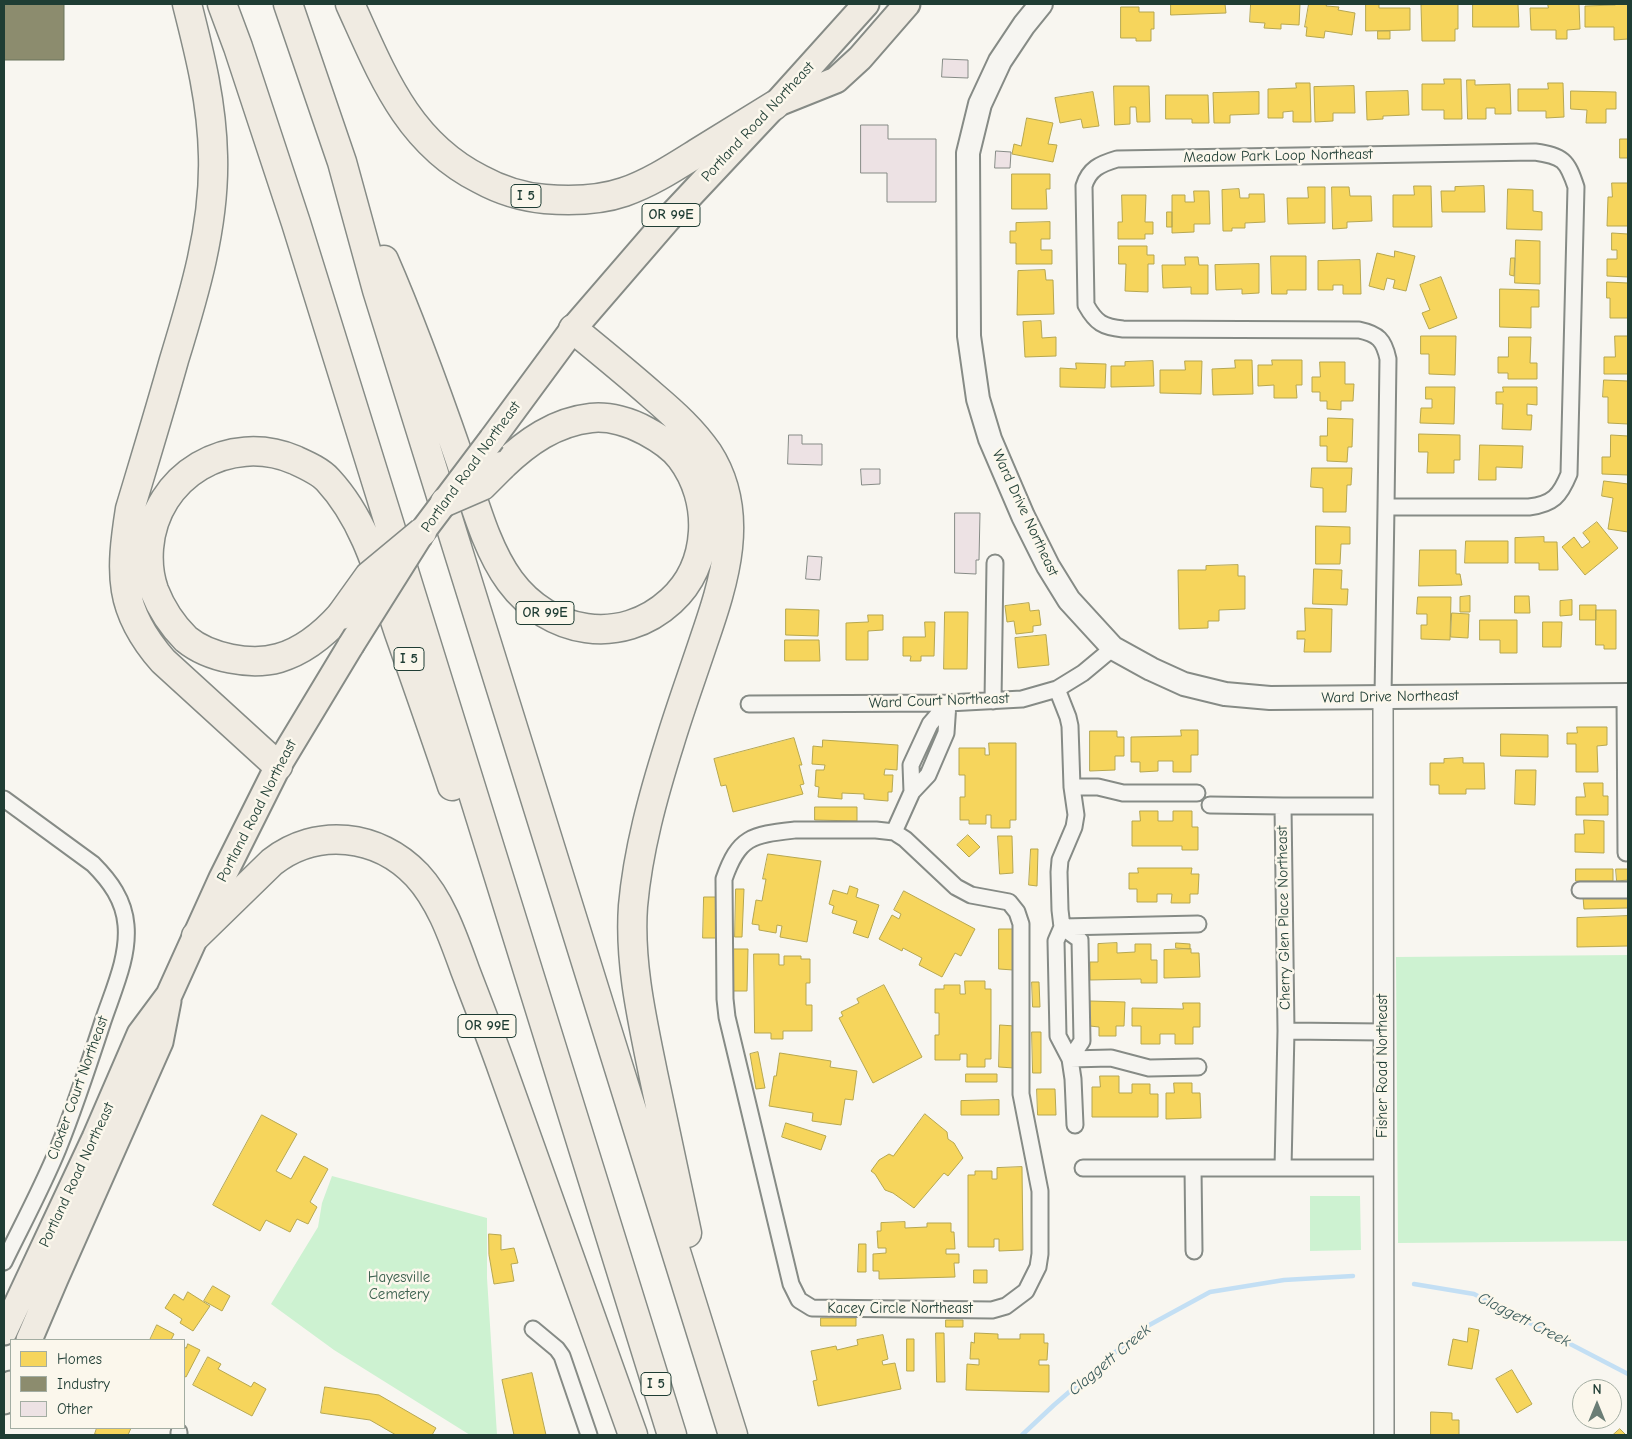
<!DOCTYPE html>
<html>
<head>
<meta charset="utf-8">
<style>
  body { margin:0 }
  #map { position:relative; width:1632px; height:1439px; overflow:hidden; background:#f8f6f0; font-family:"Comic Neue",sans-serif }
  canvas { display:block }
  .frame { position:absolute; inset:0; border:5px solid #1f3d34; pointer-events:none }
  .legend { position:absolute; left:10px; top:1339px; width:175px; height:90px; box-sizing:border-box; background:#fbf7ec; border:1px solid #a3ada2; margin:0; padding:6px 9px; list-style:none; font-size:15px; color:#1f3d34 }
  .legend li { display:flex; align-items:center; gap:10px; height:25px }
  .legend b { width:25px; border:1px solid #a3ada2 }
  .north { position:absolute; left:1572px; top:1379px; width:50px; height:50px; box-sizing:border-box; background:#fbf7ec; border:1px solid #a3ada2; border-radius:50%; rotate:0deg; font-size:14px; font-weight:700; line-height:20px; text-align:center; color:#1f3d34 }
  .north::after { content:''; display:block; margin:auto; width:18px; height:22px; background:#6b7e76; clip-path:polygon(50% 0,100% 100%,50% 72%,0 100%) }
</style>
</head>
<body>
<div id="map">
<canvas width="1632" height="1439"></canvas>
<div class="frame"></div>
<ul class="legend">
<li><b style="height:14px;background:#f6d55c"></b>Homes</li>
<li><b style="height:14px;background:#8c8c6e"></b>Industry</li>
<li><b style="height:14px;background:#ede2e4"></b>Other</li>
</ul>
<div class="north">N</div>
</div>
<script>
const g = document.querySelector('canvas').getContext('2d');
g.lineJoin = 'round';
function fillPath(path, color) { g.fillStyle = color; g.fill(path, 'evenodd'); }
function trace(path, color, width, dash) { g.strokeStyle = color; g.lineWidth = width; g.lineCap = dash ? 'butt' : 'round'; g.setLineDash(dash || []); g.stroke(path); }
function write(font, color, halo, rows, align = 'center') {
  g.font = font + ' "Comic Neue",sans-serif'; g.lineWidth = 5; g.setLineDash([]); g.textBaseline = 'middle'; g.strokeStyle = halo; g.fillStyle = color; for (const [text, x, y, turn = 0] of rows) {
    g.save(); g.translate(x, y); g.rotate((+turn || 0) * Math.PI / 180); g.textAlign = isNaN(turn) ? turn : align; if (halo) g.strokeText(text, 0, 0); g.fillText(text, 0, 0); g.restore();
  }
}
fillPath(new Path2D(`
  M1628,955V1241L1398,1243L1396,957Z
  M332,1176L487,1218V1278L497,1435H470L334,1350L271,1304L318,1227L322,1203Z
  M1310,1196H1360L1361,1250L1310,1251Z`), '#cdf2d1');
const homes = new Path2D(`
  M1171,4H1225L1226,13L1171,15Z
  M1251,4H1300L1299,25L1281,24V29L1264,28L1265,23L1250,22Z
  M1309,4H1327L1326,6L1339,7L1338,10L1355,13L1352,35L1325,31L1324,38L1306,36L1307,27H1305Z
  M1366,4H1379V8H1410V30L1366,31Z
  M1458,4V29H1455V41H1422L1421,5Z
  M1473,4H1518L1519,27H1473Z
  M1548,4H1579L1580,29L1567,30V39H1556V30H1531L1530,8H1548Z
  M1615,4H1628V39L1614,40V27H1585V6L1615,5Z
  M1121,7H1139V12H1154V29H1151V41H1136V38H1121Z
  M1378,31H1390V39H1378Z
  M1444,79H1461L1462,119H1444V110H1422V84H1444Z
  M1467,80H1475V85L1510,84L1511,114H1495V108H1486V119H1468Z
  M1296,83H1310L1311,122H1293V111L1283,112V118H1268V89L1296,88Z
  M1548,83H1563L1564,117L1546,118V111H1518V89H1548Z
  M1114,86H1149L1150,122H1137L1136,107H1130V124L1115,125Z
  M1354,86L1355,113H1333V121L1315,122L1314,87Z
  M1408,91L1409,115L1383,116V119L1367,120L1366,92Z
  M1571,91L1616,92V109H1606V123H1586L1587,110L1571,109Z
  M1093,92L1099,126L1083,128L1081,119L1060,123L1055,98Z
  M1259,92V114L1230,115V123H1214L1213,93Z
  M1166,95H1208L1209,123H1192V119H1166Z
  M1027,118L1053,123L1048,144L1057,145L1053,162L1012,154L1014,144L1021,146Z
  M1620,139H1628V158H1620Z
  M1012,174H1050V189H1046L1047,209H1012Z
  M1612,183H1628V226H1607L1608,197H1612Z
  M1414,186H1431L1432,227H1393V195H1414Z
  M1484,186L1485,212H1442L1441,191H1455V187Z
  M1308,187H1325V223L1288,224L1287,198H1308Z
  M1332,187H1349L1350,196H1371L1372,221L1347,222V228L1333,229Z
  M1239,189L1240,198H1249V194H1264L1265,222L1245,223V228H1232V231H1223L1222,190Z
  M1508,189L1533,190V211L1542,212V230L1507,229Z
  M1194,191H1209L1210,224H1194V232L1172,233V195H1185V202H1194Z
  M1122,195H1146L1145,222H1153V234H1145V239H1118V222H1122Z
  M1167,212H1172V227H1167Z
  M1050,222V239H1041V250H1052V264H1016V243H1010V231H1016V223Z
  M1612,233L1628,234V277L1607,276V259H1617V250H1612Z
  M1516,240L1540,241V284L1515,283Z
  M1119,246H1147V255H1154V264H1148V292L1125,291L1126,264H1119Z
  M1395,251L1415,256L1406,291L1393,288L1395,280L1387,278L1384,290L1369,286L1377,253L1394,257Z
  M1271,256H1306V290H1287V294H1272Z
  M1185,257H1198L1199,265H1208V294H1191V287L1163,288L1162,265H1185Z
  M1511,258H1515L1514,276L1510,275Z
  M1360,260L1361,294H1343V285H1333V290H1318V261Z
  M1259,264V293L1242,294V289L1216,290L1215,265Z
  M1045,270L1046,280H1053L1054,314L1017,315L1018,271Z
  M1441,277L1457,318L1429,329L1422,313L1430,310L1420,285Z
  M1607,282L1628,283V318H1610V298H1607Z
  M1500,289L1539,290V307H1531V328L1500,327Z
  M1041,321L1042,338L1056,337V356L1025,357L1023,322Z
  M1421,336H1456L1455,375L1429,374V354H1421Z
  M1615,336H1628V374H1604V357H1615Z
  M1509,337H1531L1530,363H1537V379H1508V373H1498V357H1508Z
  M1235,360H1252L1253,394L1213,395L1212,369L1235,368Z
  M1272,360H1302V385H1296L1297,398H1274V385L1258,386V365H1272Z
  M1153,361L1154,386L1111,387V366H1125V362Z
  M1185,361H1202L1201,394L1160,393V370H1185Z
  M1320,362H1345V384H1354L1353,401H1341V410L1327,409V401H1320V392H1312V377H1320Z
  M1076,363L1106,364L1105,388L1060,387V368L1076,369Z
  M1604,380L1628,381V424L1608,423V397H1603Z
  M1426,387H1455L1454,424L1420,423L1421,408H1432V399H1426Z
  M1503,387H1537V405L1527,404V415H1532L1531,430L1502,429L1503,404H1496V392H1503Z
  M1328,418L1353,419L1352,447H1348L1347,462L1327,461V446H1320V436H1327Z
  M1419,434L1460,435V460H1454V473H1427L1428,452H1419Z
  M1611,435L1628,436V475L1602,474V457H1610Z
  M1480,445L1523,446L1522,468L1496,467V480H1479Z
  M1312,468H1352L1351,485H1347L1346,512H1323V488L1311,487Z
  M1604,481L1628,484V532L1608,529L1613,498L1602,496Z
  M1597,522L1618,548L1585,575L1562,547L1574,537L1582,548L1590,542L1583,533Z
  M1316,526L1350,527V544H1341L1340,564H1316Z
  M1544,537V542H1557L1558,570H1539V563H1515V538Z
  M1466,541H1508V563H1465Z
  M1420,550H1456V574H1460L1462,585L1419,586Z
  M1238,565V576H1245V609L1219,610V621H1208V628L1179,629L1178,570H1206V566Z
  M1314,569L1342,570L1341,589H1348L1347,605L1313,604Z
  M1470,596V612H1460V597Z
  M1515,596H1529L1530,613H1515Z
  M1418,597H1451L1450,640L1421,639V625H1427V614H1417Z
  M1572,600V615L1560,616V601Z
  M1029,603L1030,611L1039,610L1041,625L1033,626V632L1016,634L1014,621L1007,622L1005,606Z
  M1580,605H1596V620H1580Z
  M1305,608L1332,609L1331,652H1304L1305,639H1297V631H1305Z
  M786,609L819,610L818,636L786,635Z
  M1596,610H1616V649H1604V645H1596Z
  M945,612H968L967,669H944Z
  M1452,613L1469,614L1468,638L1451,637Z
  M868,615H883V630L868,631V660H846V623L868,622Z
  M1480,620H1517V653H1500V640H1480Z
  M925,622H935L934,656H921V661H910L911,656H903V637H925Z
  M1543,622H1562L1561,647H1543Z
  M1046,635L1049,665L1018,668L1015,638Z
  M785,640H819L820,661H785Z
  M1577,727H1607V745L1597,746L1598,772H1576V744H1567V733H1577Z
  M1181,730H1198V755H1191V772H1173V761H1158V771L1140,772V762H1131V737L1181,736Z
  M1090,731H1117V737H1124V756H1115V770L1090,771Z
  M1501,734L1548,735V757L1501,756Z
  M794,738L802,765H799L804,784L800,785L803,794L733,812L726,785L721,786L714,759Z
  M823,740L898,745L897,770L885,769L884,775H893L892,792H888V801L864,799V794L842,793V799L818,797L819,787L815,786L816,770H824L825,765L812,764L813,746L822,747Z
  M989,743H1016V820H1010V828H991V815H986V824H969V820H960V797H965V775H959V748H985V755H989Z
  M1463,758V763H1484L1485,789H1466V794H1439V785H1430V763H1444V759Z
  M1516,770H1536L1535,805L1515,804Z
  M1584,783H1603V796H1608V815H1576V797H1585Z
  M815,807H857V821L815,820Z
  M1140,811H1158V821H1173V811H1192V827H1198V850H1182V846H1132V821H1140Z
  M1584,820L1604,821V853L1575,852V834H1584Z
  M968,835L980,847L969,857L957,845Z
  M998,836H1012L1013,873L1000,874Z
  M1031,849H1038L1037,886L1029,885Z
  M768,854L821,861L807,942L780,937L782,926L777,925L776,933L759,930V925L752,924L756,900L762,901L766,879H763Z
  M1138,868H1192L1191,874H1199L1198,894H1190V903H1171L1172,894H1157V902H1137V889H1129V873H1138Z
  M1576,869H1613V881H1576Z
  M1616,869H1628V880L1617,881Z
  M850,886L858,889L856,897L879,905L868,938L853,933L857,921L832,913L834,906L829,904L833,890L847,894Z
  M736,889H744L742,937H735Z
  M904,891L975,929L961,956L955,953L942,977L919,965L922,958L903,948L902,951L879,939L892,915L899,919L901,914L894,910Z
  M1628,896V908L1584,909L1583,897Z
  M704,897H718L717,938H703Z
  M1628,916V946L1577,947V918Z
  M999,929H1013V970L999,969Z
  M1117,943V953L1135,952V944H1151V960H1157V983H1141V979L1090,980V962H1098V944Z
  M1176,943L1190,944V949L1176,948Z
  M732,949H748L747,991H731Z
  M1191,949V953H1199L1200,977L1164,978V950Z
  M754,954H779V965H784V956H801V959H810V983H806V1005H812V1031H783V1039H771V1033H755Z
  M965,981H985V989H991V1059H985V1067H967V1054H960V1060H935V1035H939V1013H935V989H944V985H960V994H965Z
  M1032,982H1039L1040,1007H1033Z
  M884,985L922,1057L873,1083L839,1018L843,1016L841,1012L859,1003L857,999Z
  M1090,1001L1125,1002L1124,1026H1116V1036H1099V1027L1090,1026Z
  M1183,1003H1200V1027H1193V1044H1175V1034H1160V1044H1141V1026H1132V1008L1183,1009Z
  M1000,1025L1015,1026L1014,1068L999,1067Z
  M1032,1032H1041V1073H1033Z
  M758,1052L765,1088L756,1089L750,1054Z
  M780,1053L831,1061L830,1067L857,1071L853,1100L845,1099L841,1125L812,1121L813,1113L769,1106L774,1076H776Z
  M966,1074H997V1082H966Z
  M1100,1076H1119V1093H1132V1084H1150V1094H1158V1117H1092V1087H1100Z
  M1174,1083H1192V1093H1200L1201,1118L1166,1119V1093H1174Z
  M1037,1089H1055L1056,1115H1038Z
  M999,1100V1115H961V1101Z
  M925,1114L947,1132L948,1139L954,1143L963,1158L948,1176L944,1173L914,1208L893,1193L885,1190L875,1174L871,1171L879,1160L889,1154L893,1156Z
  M262,1115L297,1134L276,1171L291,1179L304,1156L328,1169L310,1202L317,1207L308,1224L297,1219L290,1232L266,1220L260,1231L213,1205Z
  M786,1123L826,1136L821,1150L782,1137Z
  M1022,1167L1023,1250L999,1251V1239H994V1247H968V1175H975V1171H992V1179H997V1168Z
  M905,1222V1228L927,1227V1223H951V1232H954L955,1249H946V1254H959V1263H954L955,1277L879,1279V1271H873V1254L886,1253V1248H878L877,1231H881V1223Z
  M489,1234L501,1235V1250L514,1248L518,1263L511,1264L514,1281L494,1284L489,1255Z
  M859,1244H866V1272H858Z
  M974,1270H987V1283H974Z
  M213,1286L230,1296L222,1311L204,1301Z
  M188,1292L210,1306L193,1331L180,1323L182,1319L165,1308L174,1294L183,1300Z
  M821,1318H856V1326H821Z
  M946,1320H963V1327H946Z
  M157,1325L174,1334L171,1340H150Z
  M1469,1328L1479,1330L1472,1369L1448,1365L1453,1339L1467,1342Z
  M936,1333H944L945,1382H937Z
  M975,1333L998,1334V1339H1020V1334H1044V1343H1048L1047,1360H1039V1365H1049V1392L966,1390L967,1364L979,1365V1359H970L971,1342L974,1343Z
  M883,1335L888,1359L882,1361L883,1365L895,1363L901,1389L818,1406L813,1381L817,1380L811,1351L836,1346L837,1350L858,1345L857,1340Z
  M907,1339H914V1371H907Z
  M188,1344L200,1350L186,1377L184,1376V1347L186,1348Z
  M208,1357L221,1364L218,1369L251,1387L254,1382L266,1389L252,1416L193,1385Z
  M1512,1370L1532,1404L1517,1413L1496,1379Z
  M532,1373L546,1435H514L502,1380Z
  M325,1387L379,1395L436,1428L432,1435H396L370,1420L321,1413Z
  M1431,1412L1452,1413V1420H1459V1435H1431Z
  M97,1428H131L128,1435H99L95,1434Z
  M1620,1429L1626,1435H1613Z`);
fillPath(homes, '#f6d55c');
trace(homes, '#b6a750', 1);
const industry = new Path2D(`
  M4,4H64V60H4Z`);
fillPath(industry, '#8c8c6e');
trace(industry, '#6b745d', 1);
trace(new Path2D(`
  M1414,1284L1474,1294L1628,1374
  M1022,1435L1054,1405L1142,1329L1210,1292L1284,1280L1353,1276`), '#c3dff4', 4.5);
const building = new Path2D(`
  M943,59L968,60V78L942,77Z
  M861,125H888V139H936V202H887V173H861Z
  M996,151L1011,152L1010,168H995Z
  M789,435H802V444H822V465L788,464Z
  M861,469H880V484L862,485Z
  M955,513H980L979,560H976V574L955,573Z
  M808,556L822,557L820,580L806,579Z`);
fillPath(building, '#ede2e4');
trace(building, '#868b86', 1);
const minor = new Path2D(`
  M1535,152C1563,156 1567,160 1576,187L1569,474C1560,496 1553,504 1529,507H1386L1388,359C1384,340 1378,334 1359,330L1123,329C1103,327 1096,323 1086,305L1084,186C1089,169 1100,164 1117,159Z
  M1057,689L1068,717L1070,726L1072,787L1076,815L1074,827L1060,860L1059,872L1060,910L1062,927L1056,941L1058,1036L1070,1059L1073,1079L1075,1125
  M1625,695L1626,853
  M1383,696L1386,507
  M993,701L995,563
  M749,704L948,703L1022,699L1057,689L1083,673L1113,648
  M1072,787H1098L1123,793H1197
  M912,792L911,765L930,724L948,703
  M4,799L93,864C110,881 124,900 126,925C129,957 113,991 103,1021C89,1064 75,1107 58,1149C42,1188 22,1225 4,1262
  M1210,805L1283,806
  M795,830H876L894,832L905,839L956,887L971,895L1009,902L1017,912L1021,924V1094L1040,1191V1254L1038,1267L1026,1291L1006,1306L992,1310L812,1308L799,1300L791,1284L727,1017L725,999L724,879C739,836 752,835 795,830Z
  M894,832L912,792L928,775L946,733L948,703
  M1580,890H1628
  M1062,927L1080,940L1082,1041L1070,1059
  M1062,927L1198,924
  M1383,1032L1286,1031L1283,806H1383
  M1070,1059L1111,1058L1149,1068L1198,1067
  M1083,1168H1283L1286,1031
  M1193,1168L1194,1251
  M1283,1168H1384
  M533,1329L557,1349L562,1356L589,1435
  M179,1435V1432`);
const tertiary = new Path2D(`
  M1383,696L1384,1435`);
const secondary = new Path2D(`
  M1041,4L1024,25L1000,61L980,104L968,153L969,336L978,399L990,439L1023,516L1048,566L1069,600L1113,648L1151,669L1184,684L1225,694L1270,698L1628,695`);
const primary = new Path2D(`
  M781,102L836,80L860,58L907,4
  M492,439L573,329L668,219L775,105L866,4
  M4,1332L95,1138L140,1034L169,995L222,878L278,766L351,645
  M29,1340L55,1279L160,1042L168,1001
  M4,1401L11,1384`);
const motorway = new Path2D(`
  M187,4C200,55 212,103 213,156C215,226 194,295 174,360C160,410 145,459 130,509C120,573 118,610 163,661L278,766
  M222,4L238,47L296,223L672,1435
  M288,4L342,162L377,290L733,1435
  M350,4C382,74 407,142 480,179C500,190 522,197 545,199C571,201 598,201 624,192C650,183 673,168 697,153C723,137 749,121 775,105
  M384,260C412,324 436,391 459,457C473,497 485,547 510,581C549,634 621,647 671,601C711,565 713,500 681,458C672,446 659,438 646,431C630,422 609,416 591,418C555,422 527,442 502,466
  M573,329C600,351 627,373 653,396C673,413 693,431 708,453C747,513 724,582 703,643C692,676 680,709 670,742C653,796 638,850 633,906C629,962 642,1019 653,1073C664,1127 676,1180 687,1233
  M341,615C324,634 303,651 279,658C251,666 209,658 186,639C172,625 161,608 154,590C149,576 148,561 149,548C155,475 229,432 295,460C306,465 320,471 328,480C367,522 381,580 399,633C417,684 435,735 452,786
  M196,936L272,862C317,827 378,834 417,875C441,901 453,937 465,970C478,1004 491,1037 503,1071C546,1192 590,1314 633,1435`);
trace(minor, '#868b86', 19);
trace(tertiary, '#868b86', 22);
trace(secondary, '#868b86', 26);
trace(primary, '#868b86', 29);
trace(motorway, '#868b86', 31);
trace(minor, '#f6f5f1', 15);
trace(tertiary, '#f6f5f1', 19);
trace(secondary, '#f6f5f1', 22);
trace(primary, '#f0ebe2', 25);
trace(motorway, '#f0ebe2', 28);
const primaryBridge = new Path2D(`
  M351,645L422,532L492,439`);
const motorwayBridge = new Path2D(`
  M445,502L482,486L502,466
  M341,615L369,576L422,532`);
trace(primaryBridge, '#868b86', 29, []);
trace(motorwayBridge, '#868b86', 31, []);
trace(primaryBridge, '#f0ebe2', 25);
trace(motorwayBridge, '#f0ebe2', 28);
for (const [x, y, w] of [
  [526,196,30],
  [671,215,58],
  [545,613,58],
  [409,659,30],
  [487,1026,58],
  [656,1384,30]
]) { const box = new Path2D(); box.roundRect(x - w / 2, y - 11.5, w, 23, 4); g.fillStyle = '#fbf7ec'; g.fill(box); trace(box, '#1f3d34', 1); }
write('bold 14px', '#1f3d34', null, [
  ["I 5",526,196],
  ["OR 99E",671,215],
  ["OR 99E",545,613],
  ["I 5",409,659],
  ["OR 99E",487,1026],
  ["I 5",656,1384]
]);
write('15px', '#1f3d34', '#fbf7ec', [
  ["Portland Road Northeast",758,122,-47],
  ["Meadow Park Loop Northeast",1278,156,-1],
  ["Portland Road Northeast",471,467,-54],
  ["Ward Drive Northeast",1025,513,65],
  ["Ward Drive Northeast",1390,697,-1],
  ["Ward Court Northeast",939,701,-2],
  ["Portland Road Northeast",257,811,-63],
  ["Cherry Glen Place Northeast",1284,918,-91],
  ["Fisher Road Northeast",1383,1066,-90],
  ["Claxter Court Northeast",78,1088,-70],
  ["Portland Road Northeast",77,1175,-65],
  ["Kacey Circle Northeast",900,1309]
]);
write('15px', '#3b604e', '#fbf7ec', [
  ["Hayesville",399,1278],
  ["Cemetery",399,1295]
]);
write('italic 16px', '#3b5b5b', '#fbf7ec', [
  ["Claggett Creek",1524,1320,27],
  ["Claggett Creek",1110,1360,-40]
]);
</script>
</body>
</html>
